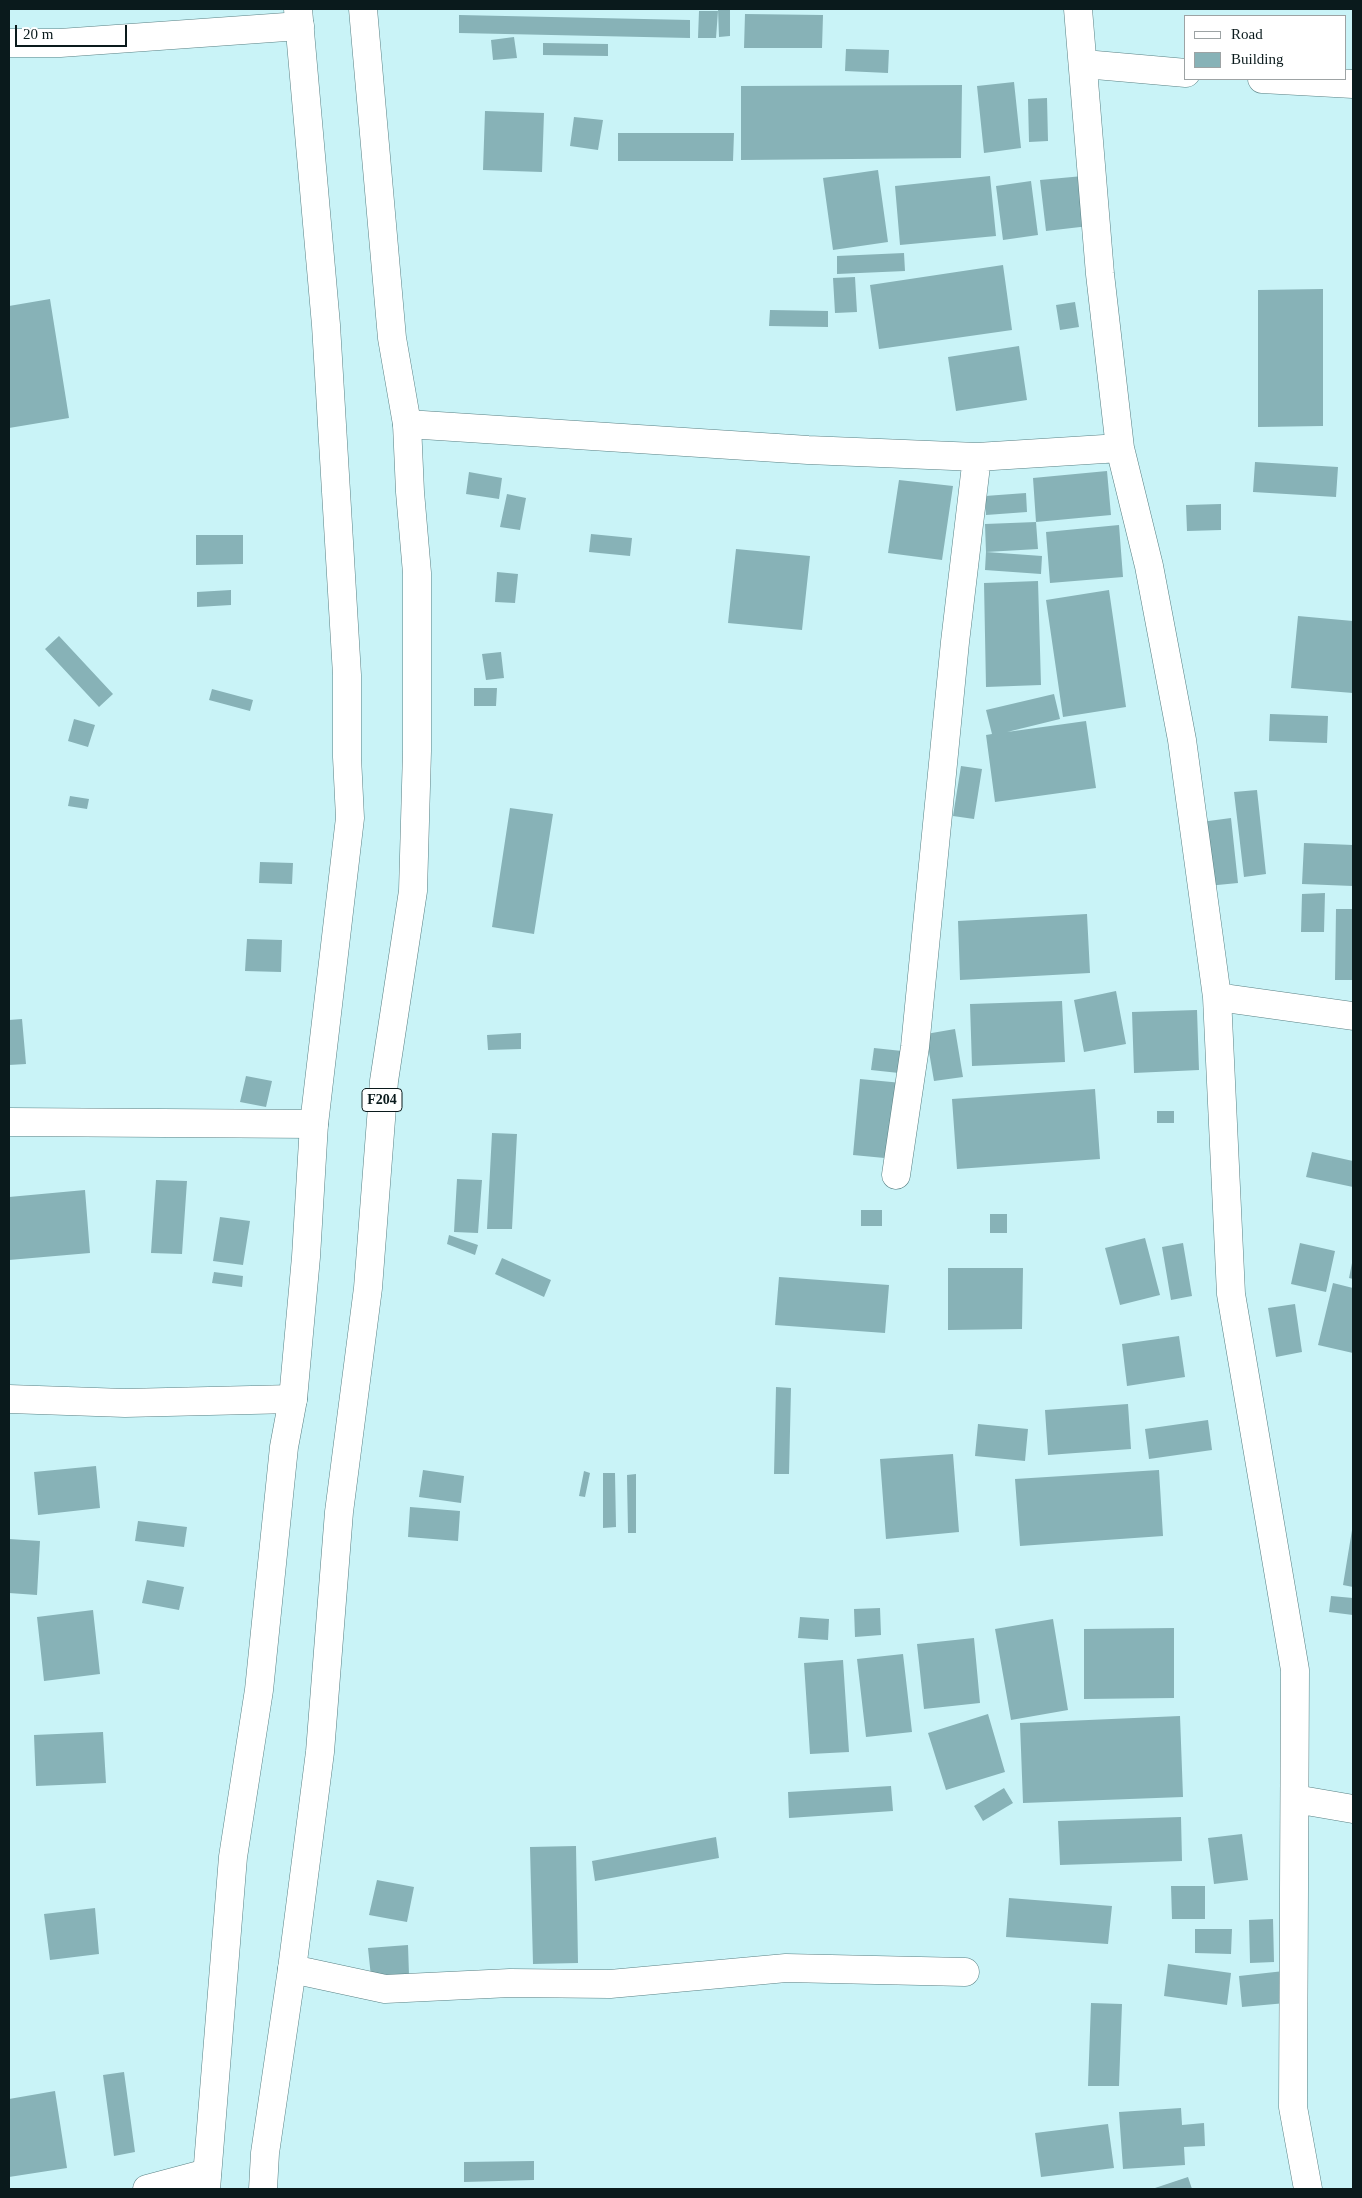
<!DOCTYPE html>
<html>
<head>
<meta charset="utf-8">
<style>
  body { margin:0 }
  #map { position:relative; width:1362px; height:2198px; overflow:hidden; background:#c9f3f7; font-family:"Times New Roman",serif }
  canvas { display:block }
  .frame { position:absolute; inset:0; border:10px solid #0a1a1c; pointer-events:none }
  .legend { position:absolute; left:1184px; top:15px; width:162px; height:65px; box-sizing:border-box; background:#fff; border:1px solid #9da3a4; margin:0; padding:6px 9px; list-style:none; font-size:15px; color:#0a1a1c }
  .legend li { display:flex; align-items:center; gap:10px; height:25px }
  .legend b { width:25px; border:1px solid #9da3a4 }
  .scale { position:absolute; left:15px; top:25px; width:112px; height:22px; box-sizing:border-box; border:2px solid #0a1a1c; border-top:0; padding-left:6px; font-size:15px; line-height:18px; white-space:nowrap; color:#0a1a1c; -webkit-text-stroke:4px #fff; paint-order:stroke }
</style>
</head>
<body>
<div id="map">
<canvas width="1362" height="2198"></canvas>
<div class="frame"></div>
<ul class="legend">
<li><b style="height:6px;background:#fff"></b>Road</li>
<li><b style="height:14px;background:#87b2b7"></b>Building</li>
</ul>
<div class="scale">20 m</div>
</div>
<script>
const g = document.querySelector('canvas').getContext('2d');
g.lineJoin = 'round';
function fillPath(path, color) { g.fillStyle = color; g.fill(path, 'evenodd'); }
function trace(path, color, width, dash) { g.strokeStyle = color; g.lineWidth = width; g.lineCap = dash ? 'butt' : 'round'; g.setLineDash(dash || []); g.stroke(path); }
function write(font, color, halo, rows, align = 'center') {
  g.font = font + ' "Times New Roman",serif'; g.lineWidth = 4; g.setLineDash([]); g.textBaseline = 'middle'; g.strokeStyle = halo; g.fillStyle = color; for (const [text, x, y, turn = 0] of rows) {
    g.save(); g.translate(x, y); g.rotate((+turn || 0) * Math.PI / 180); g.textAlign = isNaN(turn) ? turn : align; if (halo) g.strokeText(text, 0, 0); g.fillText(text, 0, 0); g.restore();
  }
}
fillPath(new Path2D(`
  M718,9H730V36L719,37Z
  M699,11H718L716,38H698Z
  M745,14L823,15L822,48H744Z
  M459,15L690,20V38L459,33Z
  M514,37L517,58L493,60L491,40Z
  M543,43L608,44V56L543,55Z
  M846,49L889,50L888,73L845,71Z
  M1014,82L1021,148L984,153L977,86Z
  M962,85L961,158L741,160V86Z
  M1047,98L1048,141L1029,142L1028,99Z
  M485,111L544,113L542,172L483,170Z
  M574,117L603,120L598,150L570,146Z
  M618,133H734L733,161H618Z
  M878,170L888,242L833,250L823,178Z
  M990,176L996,236L900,245L895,186Z
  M1083,176L1089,226L1046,231L1040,180Z
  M1031,181L1038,235L1003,240L996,186Z
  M904,253L905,271L837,274V256Z
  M1003,265L1012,330L879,349L870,285Z
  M855,277L857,312L835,313L833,278Z
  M1323,289V426L1258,427V290Z
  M50,299L69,418L9,428V306Z
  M1075,302L1079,327L1060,330L1056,305Z
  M770,310L828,311V327L769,326Z
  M1019,346L1027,400L956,411L948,357Z
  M1255,462L1338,467L1336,497L1253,492Z
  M1107,471L1111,515L1036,522L1033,478Z
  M469,472L502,478L499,499L466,494Z
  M899,480L953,486L942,560L888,553Z
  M1026,493L1027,512L986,515L985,496Z
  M507,494L526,498L520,530L500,527Z
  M1221,504V530L1187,531L1186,505Z
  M1036,522L1038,549L986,552L985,524Z
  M1119,525L1123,577L1050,583L1046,532Z
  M591,534L632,538L630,556L589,552Z
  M196,535H243V564L196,565Z
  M736,549L810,556L802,630L728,623Z
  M986,552L1042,556L1041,574L985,570Z
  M497,572L518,574L515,603L495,602Z
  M1038,581L1041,685L986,687L984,583Z
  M231,590V605L197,607V592Z
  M1109,590L1126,707L1063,717L1046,600Z
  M1298,616L1353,621V693L1291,688Z
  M59,636L113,694L99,707L45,649Z
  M501,652L504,678L486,680L482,654Z
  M474,688H497L496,706H474Z
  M212,689L253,700L250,711L209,700Z
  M1054,694L1060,719L1007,732L1086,721L1096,788L995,802L986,735L992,734L986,710Z
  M1270,714L1328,716L1327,743L1269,741Z
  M74,719L95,725L88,747L68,741Z
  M961,766L982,769L974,819L953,816Z
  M1257,790L1266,874L1244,877L1234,792Z
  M70,796L89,799L87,809L68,806Z
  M510,808L553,814L534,934L492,927Z
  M1231,818L1238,883L1207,886L1201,822Z
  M1304,843L1353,845V886L1302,884Z
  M260,862L293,863L292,884L259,883Z
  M1325,893L1324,932H1301L1302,894Z
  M1336,909H1353V980H1335Z
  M1087,914L1090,973L960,980L958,921Z
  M247,939L282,940L281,972L245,971Z
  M1116,991L1126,1044L1084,1052L1074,1000Z
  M1062,1001L1065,1062L972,1066L970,1004Z
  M1197,1010L1199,1070L1134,1073L1132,1012Z
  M22,1019L26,1064L9,1065V1020Z
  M955,1029L963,1077L934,1081L926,1034Z
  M521,1033V1049L488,1050L487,1035Z
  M874,1048L902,1051L899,1073L871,1070Z
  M246,1076L272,1081L266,1107L240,1102Z
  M860,1079L902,1083L895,1159L853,1155Z
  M1095,1089L1100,1159L957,1169L952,1099Z
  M1157,1111H1174V1123H1157Z
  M492,1133L517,1134L512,1229H487Z
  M1312,1152L1353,1161V1187L1306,1177Z
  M457,1179L482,1180L478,1233L454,1232Z
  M156,1180L187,1181L182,1254L151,1253Z
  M85,1190L90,1253L9,1260V1197Z
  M861,1210H882V1226H861Z
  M990,1214H1007V1233H990Z
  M220,1217L250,1221L243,1265L213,1261Z
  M449,1235L478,1245L475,1255L447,1244Z
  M1145,1238L1160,1295L1120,1305L1105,1248Z
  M1183,1243L1192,1296L1171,1300L1162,1247Z
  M1300,1243L1335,1251L1326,1292L1291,1284Z
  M502,1258L551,1280L544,1297L495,1274Z
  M1352,1263H1353V1279L1349,1278Z
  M948,1268H1023L1022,1329L948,1330Z
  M214,1272L243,1276L242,1287L212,1283Z
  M779,1277L889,1285L885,1333L775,1325Z
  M1333,1283L1353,1288V1353L1318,1345Z
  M1295,1304L1302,1352L1276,1357L1268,1308Z
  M1179,1336L1185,1377L1127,1386L1122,1344Z
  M776,1387L791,1388L789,1474H774Z
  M1128,1404L1131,1449L1048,1455L1045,1410Z
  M1208,1420L1212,1450L1149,1459L1145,1429Z
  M978,1424L1028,1429L1025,1461L975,1456Z
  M953,1454L959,1532L886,1539L880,1459Z
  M96,1466L100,1508L38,1515L34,1472Z
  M423,1470L464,1476L461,1503L419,1497Z
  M1159,1470L1163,1536L1020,1546L1015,1479Z
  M584,1471L590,1473L585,1497L579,1496Z
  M603,1473H615L616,1527L603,1528Z
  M636,1474V1533H628L627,1475Z
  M410,1507L460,1511L458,1541L408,1537Z
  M138,1521L187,1527L184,1547L135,1541Z
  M1352,1530H1353V1587L1343,1585Z
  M9,1539L40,1541L37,1595L9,1593Z
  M147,1580L184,1587L179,1610L142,1603Z
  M1331,1596L1353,1598V1615L1329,1612Z
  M880,1608L881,1635L855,1637L854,1609Z
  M93,1610L100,1674L44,1681L37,1617Z
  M800,1617L829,1619L828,1640L798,1638Z
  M1053,1619L1068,1710L1011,1720L995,1629Z
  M1174,1628V1698L1084,1699V1629Z
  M974,1638L980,1703L924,1709L917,1644Z
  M903,1654L912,1732L866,1737L857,1659Z
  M843,1660L849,1752L810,1754L804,1663Z
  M988,1714L1005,1772L946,1790L928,1733Z
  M1180,1716L1183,1797L1023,1803L1020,1723Z
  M103,1732L106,1783L36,1786L34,1735Z
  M891,1786L893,1811L789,1818L788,1792Z
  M1004,1788L1013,1803L983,1821L974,1806Z
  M1181,1817L1182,1861L1060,1865L1058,1821Z
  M1242,1834L1248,1880L1214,1884L1208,1838Z
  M716,1837L719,1858L595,1881L592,1861Z
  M576,1846L578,1963L533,1964L530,1847Z
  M377,1880L414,1887L407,1922L369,1915Z
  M1171,1886H1205V1919H1172Z
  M1009,1898L1112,1906L1108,1944L1006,1937Z
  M95,1908L99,1954L50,1960L44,1914Z
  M1273,1919L1274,1962L1250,1963L1249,1920Z
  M1195,1929H1232L1231,1954L1195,1953Z
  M408,1945L409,1975L371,1977L368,1948Z
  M1168,1964L1231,1973L1227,2005L1164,1996Z
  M1284,1971L1286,2003L1242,2007L1239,1976Z
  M1091,2003L1122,2004L1119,2086H1088Z
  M124,2072L135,2152L114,2156L103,2075Z
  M55,2091L67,2168L9,2177V2099Z
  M1181,2108L1182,2125L1204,2123L1205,2146L1184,2147L1185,2165L1123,2169L1119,2112Z
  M1108,2124L1114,2168L1041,2177L1035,2133Z
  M534,2161V2180L464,2182V2162Z
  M1188,2177L1192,2189H1152Z`), '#87b2b7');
const minor = new Path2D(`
  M1078,9L1100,274L1120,448L1149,566L1182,740L1217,997L1231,1294L1295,1670L1293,2107L1308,2189
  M9,43H60L300,26
  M1084,64L1186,73
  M1262,79L1353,84
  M407,424L808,450L977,457L1120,448
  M1217,997L1353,1016
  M9,1122L314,1124
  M896,1175L915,1047L955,642L977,457
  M9,1399L125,1403L293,1399
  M1295,1799L1353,1809
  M292,1969L385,1989L510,1983L610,1984L786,1968L965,1972
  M147,2189L207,2173`);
const primary = new Path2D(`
  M206,2189L233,1857L259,1690L284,1447L293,1399L306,1257L314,1124L350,818L347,757V675L326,325L298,9
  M263,2189L265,2153L292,1969L320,1752L339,1512L368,1288L384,1081L413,891L417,751V573L410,492L407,424L392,338L363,9`);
trace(minor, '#598084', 29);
trace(primary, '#598084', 29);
trace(minor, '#fff', 28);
trace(primary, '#fff', 28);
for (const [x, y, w] of [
  [382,1100,40]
]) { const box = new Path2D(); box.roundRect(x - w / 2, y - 11.5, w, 23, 4); g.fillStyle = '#fff'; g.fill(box); trace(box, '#0a1a1c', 1); }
write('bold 14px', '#0a1a1c', null, [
  ["F204",382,1100]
]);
</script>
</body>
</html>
